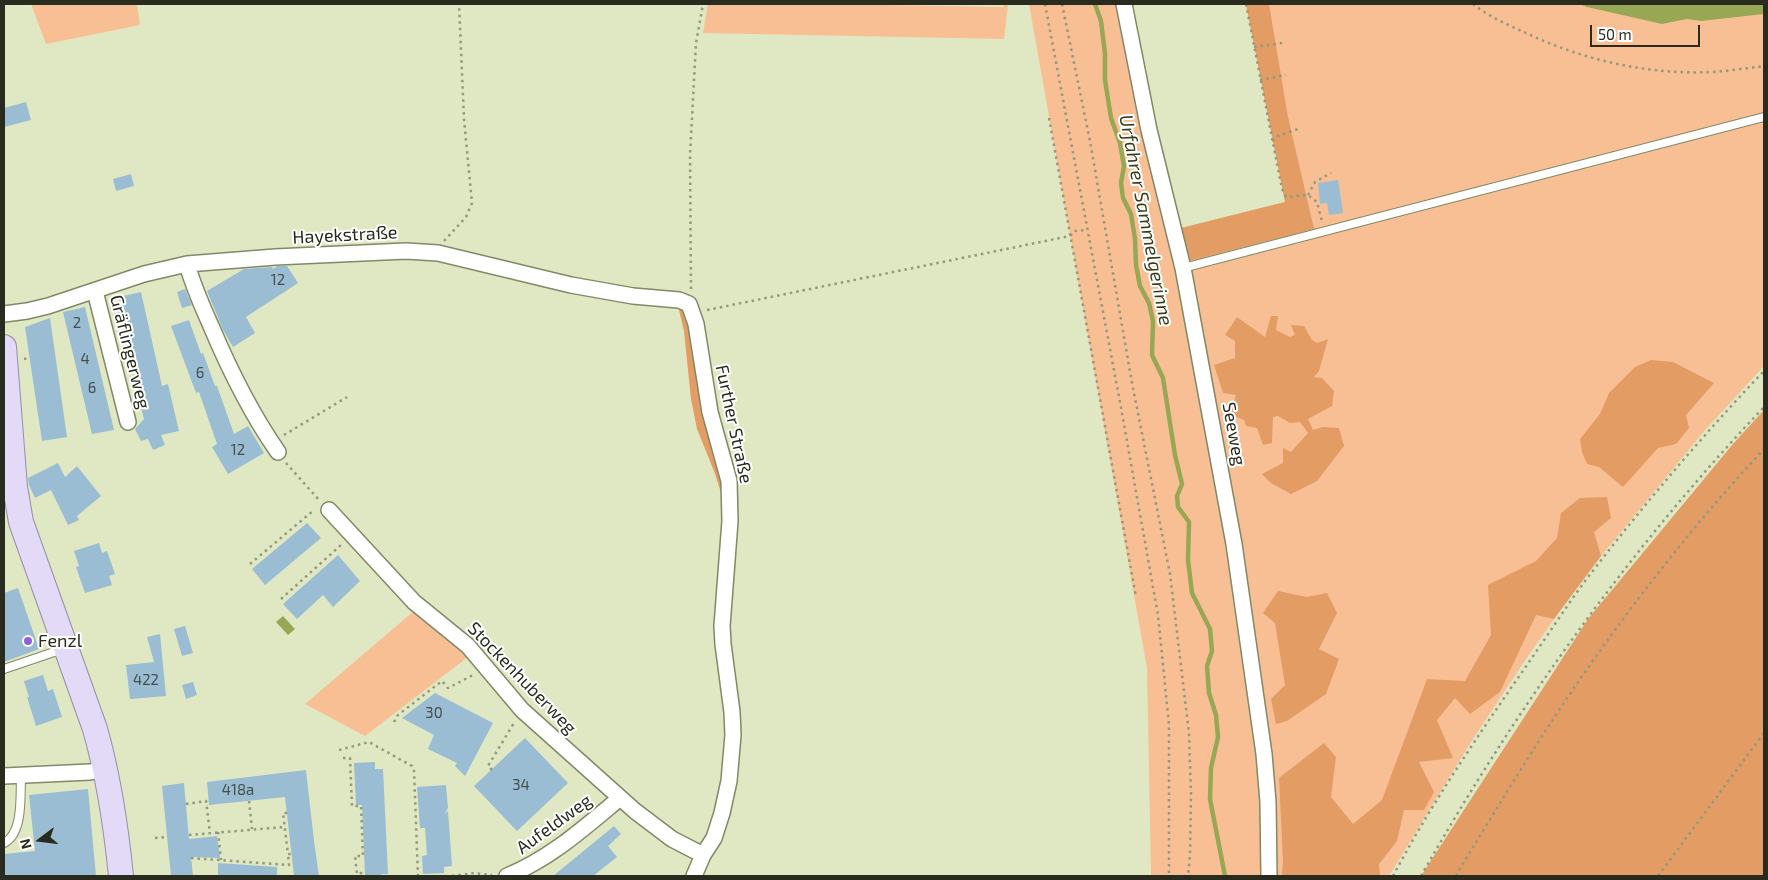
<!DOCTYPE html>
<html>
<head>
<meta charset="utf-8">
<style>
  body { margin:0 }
  #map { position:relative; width:1768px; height:880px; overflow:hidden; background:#dfe8c2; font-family:"Exo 2",sans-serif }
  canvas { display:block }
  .frame { position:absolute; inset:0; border:5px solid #282b1d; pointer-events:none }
  .north { position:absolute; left:15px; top:815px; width:50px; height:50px; -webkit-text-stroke:4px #fff; paint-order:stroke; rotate:255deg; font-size:14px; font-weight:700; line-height:20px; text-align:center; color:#282b1d }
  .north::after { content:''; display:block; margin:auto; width:18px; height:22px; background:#282b1d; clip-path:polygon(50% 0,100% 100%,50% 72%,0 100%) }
  .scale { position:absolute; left:1590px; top:25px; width:110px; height:22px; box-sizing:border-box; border:2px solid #282b1d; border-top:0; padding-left:6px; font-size:15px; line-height:18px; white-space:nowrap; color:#282b1d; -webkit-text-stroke:4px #fff; paint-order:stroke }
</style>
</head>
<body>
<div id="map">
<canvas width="1768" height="880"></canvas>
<div class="frame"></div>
<div class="north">N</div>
<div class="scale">50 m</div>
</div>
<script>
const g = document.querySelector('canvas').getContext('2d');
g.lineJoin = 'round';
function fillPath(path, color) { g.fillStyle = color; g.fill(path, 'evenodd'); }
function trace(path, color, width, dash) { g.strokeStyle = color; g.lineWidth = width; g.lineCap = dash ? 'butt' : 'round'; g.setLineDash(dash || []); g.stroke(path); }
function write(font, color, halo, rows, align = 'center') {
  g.font = font + ' "Exo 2",sans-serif'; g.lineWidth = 4; g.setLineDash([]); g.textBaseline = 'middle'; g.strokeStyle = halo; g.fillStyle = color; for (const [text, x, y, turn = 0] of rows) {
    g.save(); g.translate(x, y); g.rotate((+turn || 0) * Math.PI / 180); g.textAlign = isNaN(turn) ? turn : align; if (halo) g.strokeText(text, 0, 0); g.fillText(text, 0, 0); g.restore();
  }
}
fillPath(new Path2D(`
  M31,4H137L140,25L46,44Z
  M708,4H828L1003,7L1004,4H1018L1008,5L1004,39L703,33Z
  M1029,4H1118L1179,280L1222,508L1256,749L1261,796L1262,876H1151L1147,668Z
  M1246,4H1764V366L1706,429L1583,578L1526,659L1471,742L1389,876H1277L1274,789L1178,229L1285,202Z
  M414,611L468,657L365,736L305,704Z`), '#f9bf94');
fillPath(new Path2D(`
  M1246,4H1269L1288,117L1314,229L1189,261L1181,228L1285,202Z
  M678,306L685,310L719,455L727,511L714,471L697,429L691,399L684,331Z
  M1271,316H1278L1276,330L1290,337L1295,335L1291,325L1304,326L1312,340L1317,343L1328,339L1319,371L1314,377L1322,378L1334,391L1332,406L1308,419L1313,430L1323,427L1339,428L1344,446L1317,481L1291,494L1271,483L1262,474L1283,463V448L1291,452L1308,433L1300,422L1290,423L1278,416L1273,417L1272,443L1263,445L1257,428L1246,426L1244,420L1230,414L1236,395L1223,393L1214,365L1235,358V341L1225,335L1237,317L1265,337Z
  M1651,360L1673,362L1714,383L1686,415L1689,428L1676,444L1658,448L1623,487L1599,467L1587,464L1582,452L1580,439L1600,414L1609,393L1635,367Z
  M1764,410V876H1421L1588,619L1733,444Z
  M1607,497L1611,518L1594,532L1601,556L1554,619L1536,615L1500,692L1470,714L1455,698L1437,720L1453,758L1419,762L1434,792L1424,810H1404L1397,841L1379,864L1380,876H1282L1283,861L1279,778L1324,743L1336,757L1331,797L1353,824L1382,800L1427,679L1465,681L1491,635L1488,585L1536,561L1557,538L1561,513L1580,498Z
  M1278,591L1307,597L1327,593L1337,613L1319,649L1339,659L1326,694L1287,721L1276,724L1271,699L1285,685L1275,623L1263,613Z`), '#e29c64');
fillPath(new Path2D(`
  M1579,4H1764V14L1701,21L1687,19L1662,24L1587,7Z
  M283,616L295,629L288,635L276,622Z`), '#97a754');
trace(new Path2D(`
  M1095,4L1101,21L1105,54V80L1111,118L1120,143L1124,166L1121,183L1123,198L1131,214L1135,239L1136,265L1140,286L1149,303L1153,321L1152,355L1163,378L1175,455L1182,484L1177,496L1178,507L1189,522L1188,560L1192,593L1210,629L1212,651L1207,666L1209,693L1216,715L1218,737L1211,768L1210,799L1225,876`), '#97a754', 4.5);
fillPath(new Path2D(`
  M26,102L31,120L4,127V108Z
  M131,174L134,186L116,191L113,179Z
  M1338,180L1343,213L1329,215L1327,203L1320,204L1318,183Z
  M277,266H287L298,283L246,317L255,333L233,347L223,330L207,291L244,269L272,267L273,269Z
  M185,289L192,305L182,308L177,292Z
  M141,292L162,386L168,384L179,431L161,435L165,445L153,450L148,439L141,441L135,429L144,419L133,375L136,374L135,365L129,341H126L117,306L120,305L119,297Z
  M85,307L114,430L92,434L63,312Z
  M50,318L67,437L42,441L25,327Z
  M189,320L201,354L203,353L215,386H217L234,434L248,426L264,453L228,474L212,447L217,444L199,392L196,393L171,326Z
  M58,463L65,477L77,466L101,496L77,516L79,520L68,525L51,490L35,498L29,485L28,478Z
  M307,523L321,538L265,585L252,569Z
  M99,543L102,553L107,551L115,574L109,576L112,585L85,593L76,567L79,566L74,551Z
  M338,555L360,581L333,607L323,595L297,619L283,604Z
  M18,588L39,649L4,662V593Z
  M185,626L193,653L182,656L174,629Z
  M160,634L166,696L130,699L126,665L154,662L147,637Z
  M43,675L48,691L53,689L62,717L36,726L27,697H29L24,681Z
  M193,682L197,695L186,699L182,685Z
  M435,693L493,723L465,776L455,766L457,763L428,749L434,735L402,718Z
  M525,738L568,783L517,831L474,786Z
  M375,762V769H383L388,874H381V876H365L362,805H356L354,763Z
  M306,770L314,841L319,876H294L285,797L209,805L207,782Z
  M184,783L189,839L217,836L220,858L191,857L193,876H171L162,786Z
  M446,785L448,808L444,815L448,811L452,866L444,867V873L423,874L422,856L427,855L425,828H420L417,787Z
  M88,789L96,876H4V854L35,851L29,795Z
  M614,826L621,834L608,846L617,857L593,876H553Z
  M218,863L277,867V876H218Z`), '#9abdd4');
const lane = new Path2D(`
  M1183,268L1764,117
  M4,669L63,649
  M4,843C24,833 20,794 21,775`);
const street = new Path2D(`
  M1124,4L1149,130L1183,268L1234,544L1264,754L1268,802L1269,876
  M187,264C193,286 202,306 211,326C230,371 250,412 278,452
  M95,291L128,422
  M4,314L27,311L48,306L144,274L187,264L275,257L406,251L438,253L571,285L633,296L679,300L689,304L696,324L710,412L729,481L730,521L722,626L723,644L732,712L733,735L729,781L722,813L714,838L703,855L694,876
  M329,510L414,602L468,646L522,710L635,811L672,839L703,855
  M4,776L90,772L106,769
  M507,876C550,859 585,827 620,798`);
const primary = new Path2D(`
  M4,347L15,487L21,522L95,729C109,778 116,826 121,876`);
trace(lane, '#818966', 10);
trace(street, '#818966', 18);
trace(primary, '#968da9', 26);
trace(new Path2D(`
  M1045,4L1120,402L1158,615L1169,725V876
  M1062,4L1090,141L1132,383L1170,574L1189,733L1191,794L1190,855L1188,876
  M1246,4L1282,189L1286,197L1308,195L1317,202L1322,222
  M1473,4C1488,16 1508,25 1526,33C1583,60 1648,75 1711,72C1729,71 1747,68 1764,66
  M1254,47L1282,43
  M1260,80L1286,75
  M1049,118L1136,597
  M1272,141L1278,136L1298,129
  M1308,195L1315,182L1331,173
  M444,241L466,217L472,203L464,119L459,4
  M691,289L690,155L696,43L703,4
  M707,310L1070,236C1075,229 1079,230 1087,231
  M24,359L30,358
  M284,435L347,397
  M286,463L319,500
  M250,564L314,510
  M281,599L341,545
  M394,722L398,715L442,681L448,688L473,675
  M339,750L369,742L412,766L414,771L418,876
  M343,758H350L352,806H361L363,856H355L357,874L361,873V876
  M492,770L488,766L514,723L515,725
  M249,801L252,829
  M186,804L206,801L210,833
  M287,813H283L288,854H292
  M218,832L221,860
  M189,835L284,827
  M155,838L167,837
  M191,858L289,865L288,854
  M452,876L474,873L492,875
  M1393,876C1430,806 1475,740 1520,675C1542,644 1563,611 1585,581C1641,508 1701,437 1764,371
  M1421,876C1516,708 1631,547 1764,407
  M1456,876C1471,849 1489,822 1505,795C1580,672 1666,554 1764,449
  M1658,876L1764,733`), '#92997d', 2.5, [2.5, 4]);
trace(lane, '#fff', 8);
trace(street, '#fff', 15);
trace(primary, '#e3daf8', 24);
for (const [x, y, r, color] of [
  [28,641,5,"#8f60da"]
]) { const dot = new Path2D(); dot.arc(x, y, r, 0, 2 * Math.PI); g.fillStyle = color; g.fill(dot); trace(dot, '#fff', 2); }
write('15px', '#44504b', null, [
  ["12",278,280],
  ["2",77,323],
  ["4",85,359],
  ["6",200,373],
  ["6",92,388],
  ["12",238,450],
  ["422",146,680],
  ["30",434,713],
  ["34",521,785],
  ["418a",238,790]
]);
write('18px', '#282b1d', '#fff', [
  ["Hayekstraße",345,235,-3],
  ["Gräflingerweg",130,352,76],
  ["Further Straße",734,424,78],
  ["Seeweg",1234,434,80],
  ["Stockenhuberweg",522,678,46],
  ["Aufeldweg",554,824,-36]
]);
write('18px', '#282b1d', '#fff', [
  ["Fenzl",38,641]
], 'left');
write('italic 19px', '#363d19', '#fff', [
  ["Urfahrer Sammelgerinne",1146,220,79]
]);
</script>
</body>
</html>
